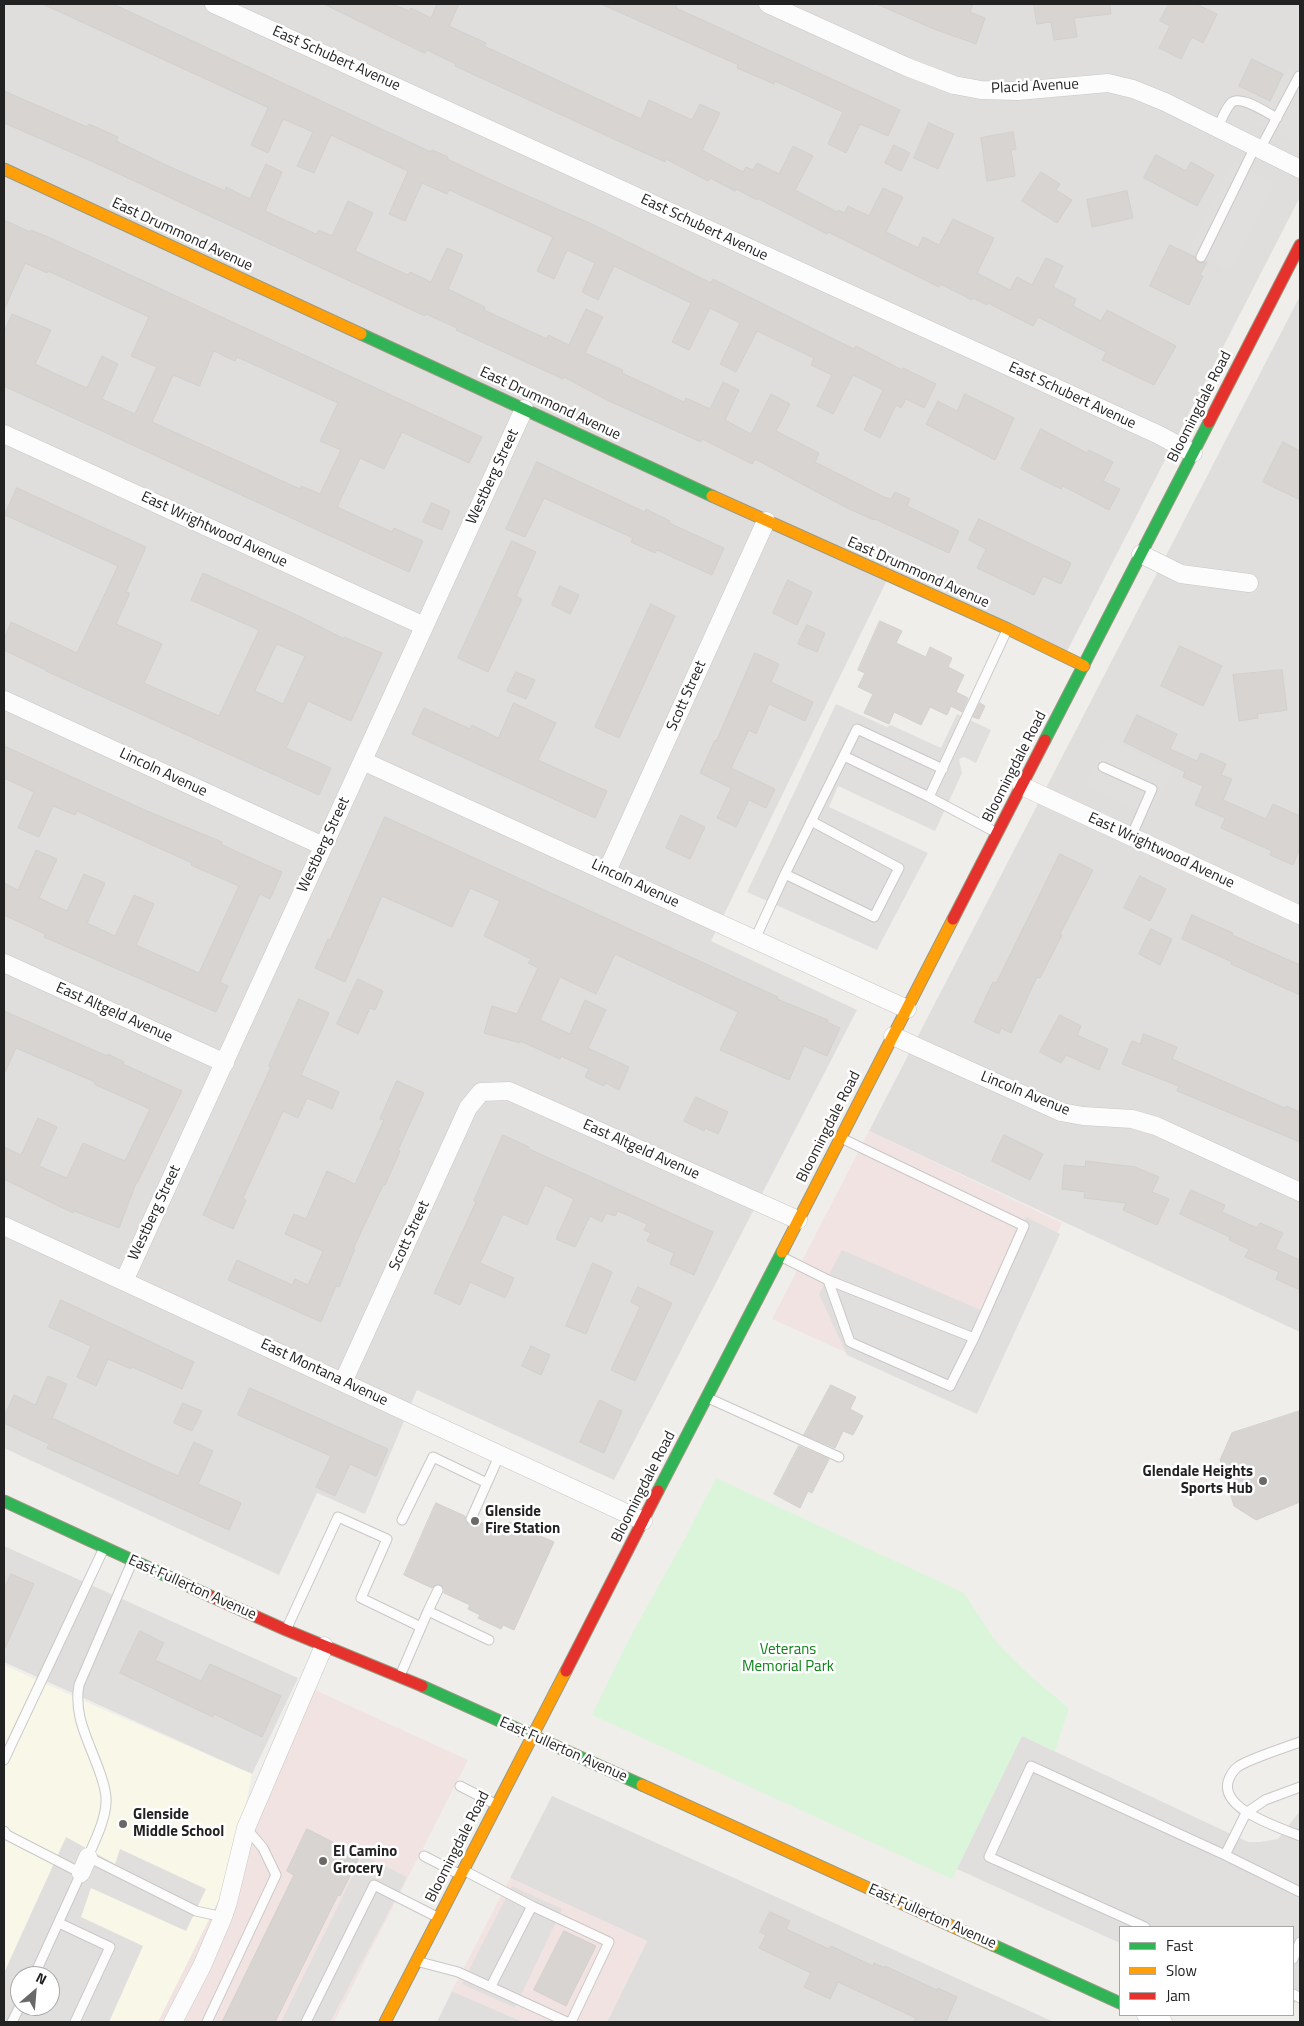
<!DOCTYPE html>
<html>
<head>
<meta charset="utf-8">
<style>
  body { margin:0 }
  #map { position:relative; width:1304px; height:2026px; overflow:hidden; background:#f0eeeb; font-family:"Titillium Web",sans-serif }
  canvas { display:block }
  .frame { position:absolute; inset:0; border:5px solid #222; pointer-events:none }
  .legend { position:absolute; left:1119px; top:1926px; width:175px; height:90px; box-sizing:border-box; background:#fff; border:1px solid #a7a7a7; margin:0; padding:6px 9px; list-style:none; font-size:15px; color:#222 }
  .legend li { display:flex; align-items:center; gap:10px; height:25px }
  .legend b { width:25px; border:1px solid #a7a7a7 }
  .north { position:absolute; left:10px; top:1966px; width:50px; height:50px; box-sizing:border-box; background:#fff; border:1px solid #a7a7a7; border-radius:50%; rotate:27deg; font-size:14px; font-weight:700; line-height:20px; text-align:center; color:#222 }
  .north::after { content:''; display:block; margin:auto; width:18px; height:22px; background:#6a6968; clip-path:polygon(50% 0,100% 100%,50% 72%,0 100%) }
</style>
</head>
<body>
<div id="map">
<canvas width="1304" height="2026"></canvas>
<div class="frame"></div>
<ul class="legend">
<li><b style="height:6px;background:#30b455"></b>Fast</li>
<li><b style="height:6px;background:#ff9f0a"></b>Slow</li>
<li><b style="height:6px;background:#e5322d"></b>Jam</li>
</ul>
<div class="north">N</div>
</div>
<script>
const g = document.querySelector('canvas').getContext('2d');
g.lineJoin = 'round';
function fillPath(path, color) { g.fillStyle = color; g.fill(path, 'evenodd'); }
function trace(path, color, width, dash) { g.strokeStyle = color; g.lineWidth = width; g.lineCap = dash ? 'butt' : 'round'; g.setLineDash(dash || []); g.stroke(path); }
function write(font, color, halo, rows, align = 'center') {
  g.font = font + ' "Titillium Web",sans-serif'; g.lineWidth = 5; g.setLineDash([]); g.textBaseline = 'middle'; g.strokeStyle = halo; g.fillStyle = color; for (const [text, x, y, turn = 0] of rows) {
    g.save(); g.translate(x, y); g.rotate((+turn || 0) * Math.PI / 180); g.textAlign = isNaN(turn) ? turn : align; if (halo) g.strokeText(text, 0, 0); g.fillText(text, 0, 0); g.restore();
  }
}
fillPath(new Path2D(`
  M4,4H1300V197L1063,659L888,578L711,941L857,1010L614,1480L417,1390L365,1514L317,1493L279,1575L4,1448Z
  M1300,296V1332L869,1131Z
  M4,1546L298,1678L252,1774L4,1662Z
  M552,1796L1054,2022H607L647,1941L510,1878Z
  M452,1991L523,2022H437Z`), '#dfdedc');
fillPath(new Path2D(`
  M869,1131L1062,1223L976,1411L772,1319Z
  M315,1690L468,1760L334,2022H158L231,1875Z
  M510,1878L647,1941L607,2022H523L452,1991Z`), '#f1e3e1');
fillPath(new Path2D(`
  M4,1665L77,1698L252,1774L231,1875L158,2022H4ZM20,1976H50V2006H20Z`), '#f8f7e8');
fillPath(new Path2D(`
  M716,1478L964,1593L996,1642L1030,1676L1069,1708L1055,1751L1022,1736L952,1879L592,1715L629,1639L683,1542Z`), '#daf5da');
fillPath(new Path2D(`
  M1289,67L1300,73V132L1295,142L1258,125Z
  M1234,161L1275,185L1230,271L1188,249Z
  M836,704L887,727L891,725L941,748L957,714L991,730L976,763L964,757L959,759L962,773L935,831L838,786L829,807L928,853L877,950L747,892Z
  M1106,737L1172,769L1151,816L1085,786Z
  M1026,1217L1060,1234L977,1414L847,1355L819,1294L842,1250L983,1311Z
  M1022,1736L1248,1842H1260L1278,1839L1300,1811V1991L1293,2007V1927H1120V1943L957,1869Z
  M66,1837L115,1864L120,1849L206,1889L186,1931L91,1888L81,1917L143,1946L109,2022H4V1973ZM20,1976H50V2006H20Z
  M363,1855L407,1877L330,2022H281Z
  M512,1886L562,1909L515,2008L462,1984Z`), '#e0dfde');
const building = new Path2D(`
  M43,4H113L431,152L432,150L448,157L447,159L505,186L592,224L711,283L713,279L854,349L856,346L902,370L903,368L936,384L924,408L906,399L901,408L896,405L880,438L864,430L883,390L853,375L833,414L817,406L832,375L811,365L814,358L757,331L736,372L720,364L740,323L710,308L689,350L672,342L691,303L614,266L598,300L582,292L595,263L567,250L554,279L537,271L553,237L449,190L447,194L422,183L405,221L389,214L408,171L331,135L314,173L297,166L313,132L283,119L268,153L251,145L268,108Z
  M324,4H392L409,11L411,8L431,18L437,4H459L449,26L486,43L484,46L641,119L649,100L692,120L700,104L720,113L702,150L743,172L746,167L753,170L757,163L779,174L793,146L813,156L795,190L837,212L838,210L845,213L848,206L869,216L883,188L903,197L886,232L918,248L923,237L939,245L953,219L994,238L977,273L1010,290L1017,277L1032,285L1046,258L1063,266L1053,287L1076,299L1073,306L1101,321L1107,310L1176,346L1154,385L1102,360L1106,352L1038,317L1033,326L988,303L987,305L973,298L972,300L940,284L939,287L828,232L827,234L757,198V200L736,189L735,191L710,178L708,181L666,159L665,162L616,140L455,66L456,64L427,50L425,53Z
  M601,4H677L676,8L900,110L888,136L860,124L846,153L828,144L843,112L775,81L774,84L737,68L738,65Z
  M877,4H973L970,12L985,18L976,44L934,29Z
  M1034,4H1110L1111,14L1074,18L1077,37L1054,40L1051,22L1037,24Z
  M1169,4H1196L1217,14L1203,43L1192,37L1181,59L1159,48L1170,26L1160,21Z
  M1252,59L1283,74L1270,101L1239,86Z
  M4,91L87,127L89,124L118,137L116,141L168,166L225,191L226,187L250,199L266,164L282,172L265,211L316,234L319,230L332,236L348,201L373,213L355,251L408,275L410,272L431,282L447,248L463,255L448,289L485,307L484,310L547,339L548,335L569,345L586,309L603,317L585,353L623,370L622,373L684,402L686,398L710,409L723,382L739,390L725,420L751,434L771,394L790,404L776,431L819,453L815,462L884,497L891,499L895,492L910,499L907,506L959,531L949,553L875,519L874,520L847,508L755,459L752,464L702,439L701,442L609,401L564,377L563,379L456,330L457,328L426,314L425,316L89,160L4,123Z
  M929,123L954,134L938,169L914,158Z
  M1013,132L1016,149L1011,150L1015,176L987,181L981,138Z
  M894,145L910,153L901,171L885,163Z
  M1156,155L1186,171L1191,162L1214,175L1197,206L1144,178Z
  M1041,172L1060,184L1056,190L1072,200L1057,223L1022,201Z
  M1127,191L1133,218L1092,227L1087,200Z
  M4,220L30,232L31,230L48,237L482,437L469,463L402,432L384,469L360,458L337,507L392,532L394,528L423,541L409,572L4,386V332L12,314L51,330L35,364L56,374L87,388L102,356L118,364L102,399L135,414L157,367L131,356L149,317L48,271L47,273L25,263L4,310ZM214,351L235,361L237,357L338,403L320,441L341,450L320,494L301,486L300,489L152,422L173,375L199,386Z
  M1170,245L1195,257L1199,263L1207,262L1200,275L1203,276L1189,305L1150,286Z
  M965,394L1014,418L995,460L926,424L938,401L957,411Z
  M1041,429L1087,453L1089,450L1113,462L1103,481L1120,489L1109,510L1063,486L1061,489L1021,469Z
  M1283,442L1300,451V500L1263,482Z
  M537,462L645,512L646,509L670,521L669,523L724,548L712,575L657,550L655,553L631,542L633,538L544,498L525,537L506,529Z
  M17,488L146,547L126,592L130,593L116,624L162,644L144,683L219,716L259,630L191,600L203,573L301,617L344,639V637L382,653L351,721L308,701L286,748L331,768L319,795L46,671V670L4,650V639L11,622L77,653L118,566L5,515ZM277,644L305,656L283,704L255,691Z
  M432,503L450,511L442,530L423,522Z
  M979,519L1071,563L1061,584L1043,576L1034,595L977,568L986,549L969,540Z
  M512,541L536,552L516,596L522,599L488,672L458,658Z
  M788,580L812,592L797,625L773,613Z
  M560,586L579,595L570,614L552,605Z
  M651,604L675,616L619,738L595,727Z
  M880,621L902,631L896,643L926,657L930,647L952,658L948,667L964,675L956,692L968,698L962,712L951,706L947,715L930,707L921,725L894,712L889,724L864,713L873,694L858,687L865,673L858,670Z
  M807,625L825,633L817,652L798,644Z
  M1180,646L1222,666L1203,706L1161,686Z
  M755,653L779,664L771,682L813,702L805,721L769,704L756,734L749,730L731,768L775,789L766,808L749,800L736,827L717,818L731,788L700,773L715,740L716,741Z
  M1282,670L1287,710L1257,714L1258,718L1239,721L1233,675Z
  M516,672L535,680L526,699L507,691Z
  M514,703L556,723L538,760L607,791L595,818L412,734L424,708L470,729L472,725L498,738Z
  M980,703L985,706L979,719L973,717Z
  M1137,715L1177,734L1170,749L1197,761L1201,753L1226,764L1221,775L1232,779L1223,800L1266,819L1273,804L1300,816V848L1293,865L1270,855L1272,851L1221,828L1225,818L1195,805L1203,786L1183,777L1185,772L1124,742Z
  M4,746L147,811L222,842L221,844L233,850L282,872L270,899L260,894L220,982L228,986L216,1012L60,944L44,937L45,934L4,915V883L18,890L36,850L57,859L39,898L67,911L84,874L105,883L87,923L115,936L134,895L154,904L136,945L199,973L239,886L191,865L192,863L77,811L75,815L53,806L39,837L18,828L34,792L4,778Z
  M681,815L705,827L690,859L666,848Z
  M385,817L778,997L777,999L828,1020L827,1022L840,1028L827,1056L804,1046L789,1080L720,1050L738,1012L615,954L596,994L560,977L540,1020L570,1034L585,1000L606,1010L588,1048L629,1067L619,1090L606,1083L604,1086L585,1077L589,1069L561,1056L560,1059L520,1041V1043L484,1033L492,1006L517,1014L538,968L528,963L531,959L484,936L500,901L470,888L452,927L382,896L345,982L315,968L328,939L330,940Z
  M1060,854L1093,870L1060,934L1062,935L1040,978L1037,977L1011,1033L1001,1028L999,1034L974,1022L993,982L996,983Z
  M1140,876L1166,889L1150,921L1124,908Z
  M1192,915L1233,933L1232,935L1300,965V995L1231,964L1232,962L1182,939Z
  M1151,929L1172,939L1160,965L1139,954Z
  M358,979L383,991L375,1010L370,1008L358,1034L337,1024Z
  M299,999L329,1013L301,1075L339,1092L332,1109L307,1098L298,1118L283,1111L243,1198L246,1200L233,1229L203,1215L271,1067L269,1066Z
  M4,1011L107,1056L108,1054L124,1062L123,1064L182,1091L137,1183H136L119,1228L74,1211L73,1213L4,1179V1147L21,1155L38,1118L57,1127L39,1166L67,1178L83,1143L125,1161L150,1109L94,1084L95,1082L16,1048L4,1074Z
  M1060,1015L1081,1026L1077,1035L1108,1049L1099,1070L1066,1055L1061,1063L1040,1052Z
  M1144,1034L1177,1047L1172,1059L1285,1108L1286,1106L1300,1112V1142L1177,1091L1179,1086L1122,1064L1132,1041L1140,1044Z
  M397,1081L424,1093L398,1150L400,1151L385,1185H383L353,1249H355L339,1287L336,1286L321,1322L228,1280L237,1260L292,1285L295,1279L308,1285L323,1251L285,1234L294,1214L306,1219L327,1171L355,1184L384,1120L380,1119Z
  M696,1097L728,1112L718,1134L705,1128L704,1131L684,1121Z
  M503,1135L529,1147V1149L713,1232L694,1275L670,1264L674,1253L647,1241L651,1233L644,1230L647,1224L618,1211L615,1216L606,1213L602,1222L590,1216L575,1247L556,1239L574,1199L545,1185L527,1225L503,1214L480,1263L514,1278L505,1298L470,1282L460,1305L434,1293L476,1202L474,1201Z
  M1004,1135L1043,1154L1030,1180L992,1161Z
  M1086,1161L1135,1167L1159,1177L1152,1192L1169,1199L1157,1225L1123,1210L1126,1203L1084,1198L1085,1192L1062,1189L1064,1165L1085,1167Z
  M1191,1190L1225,1205L1222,1212L1257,1228L1260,1223L1283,1233L1275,1249L1300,1260V1290L1276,1279L1279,1272L1245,1257L1249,1249L1229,1240L1230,1237L1180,1214Z
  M593,1263L612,1272L586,1334L566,1326Z
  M638,1287L672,1303L635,1381L611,1370L640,1307L631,1302Z
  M61,1300L194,1362L182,1389L132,1367L131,1369L108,1359L96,1386L77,1377L91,1346L49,1327Z
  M531,1346L550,1355L541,1375L522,1366Z
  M48,1376L67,1384L52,1418L146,1462L178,1476L194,1442L213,1451L198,1484L241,1503L229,1530L47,1448L49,1444L4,1423V1417L14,1395L35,1405Z
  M831,1385L856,1397L850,1409L863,1416L853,1435L843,1431L835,1448L804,1435Z
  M250,1388L388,1449L376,1476L350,1464L335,1496L316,1487L331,1456L238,1415Z
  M600,1400L622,1411L604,1453L580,1442Z
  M183,1403L202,1411L192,1431L174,1423Z
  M1300,1411V1502L1256,1520L1234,1506L1220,1460L1232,1433Z
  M799,1446L829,1459L812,1493L808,1491L800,1508L774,1494Z
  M436,1503L465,1516L466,1522L469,1525L474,1524L477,1521L504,1533L509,1522L554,1542L514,1630L503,1625L501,1629L478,1618L480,1615L468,1609L470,1605L444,1593V1589L441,1585H435L432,1588L404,1575Z
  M11,1574L34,1584L4,1650V1590Z
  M140,1631L164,1643L155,1660L201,1681L210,1664L281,1696L262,1737L214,1714L213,1717L120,1673Z
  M307,1829L360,1856L340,1896L338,1895L275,2022H222L294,1875L287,1871Z
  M770,1912L790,1921L786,1929L829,1949L831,1946L873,1966L874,1963L885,1968V1966L937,1990L938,1988L957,1997L946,2022H914L916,2018L838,1982L830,1999L804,1987L811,1973L759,1948L766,1935L760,1932Z
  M564,1931L596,1946L566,2006L534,1990Z`);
fillPath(building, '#d7d4d2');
trace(building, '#d3d0cc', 1);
const lane = new Path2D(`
  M1218,128C1221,120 1225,110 1231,103C1240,94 1267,113 1277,118
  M1260,149L1299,76
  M1201,257L1255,147
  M844,756L929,797
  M1103,767L1152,789L1131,837
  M997,833L929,797L1007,630
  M785,874L874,917L899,868L811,821
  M755,939L785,874L857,729L943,769
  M780,1256L828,1280L974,1338L1024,1226L841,1138
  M828,1280L850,1342L950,1386L974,1338
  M708,1398L839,1457
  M471,1519L500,1454
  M402,1520L433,1457L487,1483
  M132,1562L79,1685C73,1717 90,1743 100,1773C103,1782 107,1792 106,1803C105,1821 95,1840 88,1857L196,1911L223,1917
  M428,1611L438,1590
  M286,1630L338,1517L387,1539L361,1598L421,1627
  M400,1676L428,1611L489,1640
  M1300,1742C1284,1748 1252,1758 1239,1766C1233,1770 1230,1775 1228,1782C1221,1810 1281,1828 1300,1836
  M4,1760L104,1548
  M460,1786L495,1804
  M1300,1787L1265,1800L1246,1813L1225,1855L1300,1892
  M4,1831L7,1835L81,1873L34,1976
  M424,1856L459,1874
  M465,1871L532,1906L609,1942L571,2022
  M59,1923L110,1947L75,2022
  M1145,1927L989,1857L1031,1766L1225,1855
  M1293,1959L1300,1942
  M416,1961L458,1972L567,2022
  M491,1986L532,1906
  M1293,1994L1300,1998
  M12,2022L20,2006
  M207,2022L276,1875L263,1848L246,1828
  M306,2022L374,1885L439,1918`);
const street = new Path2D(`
  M214,4L1157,434L1193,453
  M768,4L907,67L954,85L981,90L1018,91L1108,83L1133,89L1165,102L1300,169
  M4,434L424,626
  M1141,554L1181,574L1249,583
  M4,700L323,846
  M363,761L907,1009
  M1022,786L1300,915
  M607,871L766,521
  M4,963L225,1063
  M893,1036L1061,1112L1083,1116L1132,1119L1156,1126L1300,1192
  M4,1226L643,1521
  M124,1281L524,409
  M343,1382L468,1108L481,1092L509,1091L798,1220
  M81,1873L88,1857
  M1146,2015L1163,2022
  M173,2022L202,1966L223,1917L228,1902L246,1828L324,1646`);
const fast = new Path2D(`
  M361,334L712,496
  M1045,740L1209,422
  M658,1491L782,1252
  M4,1501L210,1596
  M422,1686L642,1785
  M993,1945L1120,2003`);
const slow = new Path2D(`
  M4,169L361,334
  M712,496L1008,629L1084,666
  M782,1252L953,919
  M642,1785L993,1945
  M385,2022L566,1671`);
const jam = new Path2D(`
  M1209,422L1300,245
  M953,919L1045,740
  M210,1596L286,1630L422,1686
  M566,1671L658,1491`);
trace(lane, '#c9c8c7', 11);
trace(street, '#c9c8c7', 19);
trace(fast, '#999a82', 13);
trace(slow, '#999a82', 13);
trace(jam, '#999a82', 13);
trace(lane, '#fdfcfc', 9);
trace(street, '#fdfcfc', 18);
trace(fast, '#30b455', 11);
trace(slow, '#ff9f0a', 11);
trace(jam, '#e5322d', 11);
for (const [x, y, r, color] of [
  [1263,1481,5,"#6a6968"],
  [475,1521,5,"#6a6968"],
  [123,1824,5,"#6a6968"],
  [323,1861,5,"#6a6968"]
]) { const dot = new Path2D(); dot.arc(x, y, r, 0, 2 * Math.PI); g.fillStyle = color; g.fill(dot); trace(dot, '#fff', 2); }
write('15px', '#222', '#fff', [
  ["East Schubert Avenue",336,59,24],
  ["Placid Avenue",1035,87,-3],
  ["East Schubert Avenue",704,228,25],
  ["East Drummond Avenue",182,235,25],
  ["East Schubert Avenue",1072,396,25],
  ["East Drummond Avenue",550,404,25],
  ["Bloomingdale Road",1200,407,-63],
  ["Westberg Street",493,477,-65],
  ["East Wrightwood Avenue",214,530,25],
  ["East Drummond Avenue",918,573,24],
  ["Scott Street",687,696,-66],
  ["Bloomingdale Road",1015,767,-63],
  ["Lincoln Avenue",163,773,25],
  ["Westberg Street",324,845,-65],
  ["East Wrightwood Avenue",1161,851,25],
  ["Lincoln Avenue",635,884,25],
  ["East Altgeld Avenue",114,1013,24],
  ["Lincoln Avenue",1025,1094,22],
  ["Bloomingdale Road",829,1127,-63],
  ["East Altgeld Avenue",641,1150,24],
  ["Westberg Street",155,1213,-65],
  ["Scott Street",410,1236,-65],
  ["East Montana Avenue",324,1373,25],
  ["Bloomingdale Road",644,1487,-63],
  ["East Fullerton Avenue",192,1588,24],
  ["East Fullerton Avenue",563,1750,24],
  ["Bloomingdale Road",458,1847,-63],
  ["East Fullerton Avenue",932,1917,24]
]);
write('bold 15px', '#222', '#fff', [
  ["Glendale Heights",1253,1472,"right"],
  ["Sports Hub",1253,1489,"right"],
  ["Glenside",485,1512],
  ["Fire Station",485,1529],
  ["Glenside",133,1815],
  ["Middle School",133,1832],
  ["El Camino",333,1852],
  ["Grocery",333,1869]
], 'left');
write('15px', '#0c8416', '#fff', [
  ["Veterans",788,1650],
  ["Memorial Park",788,1667]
]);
</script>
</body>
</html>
